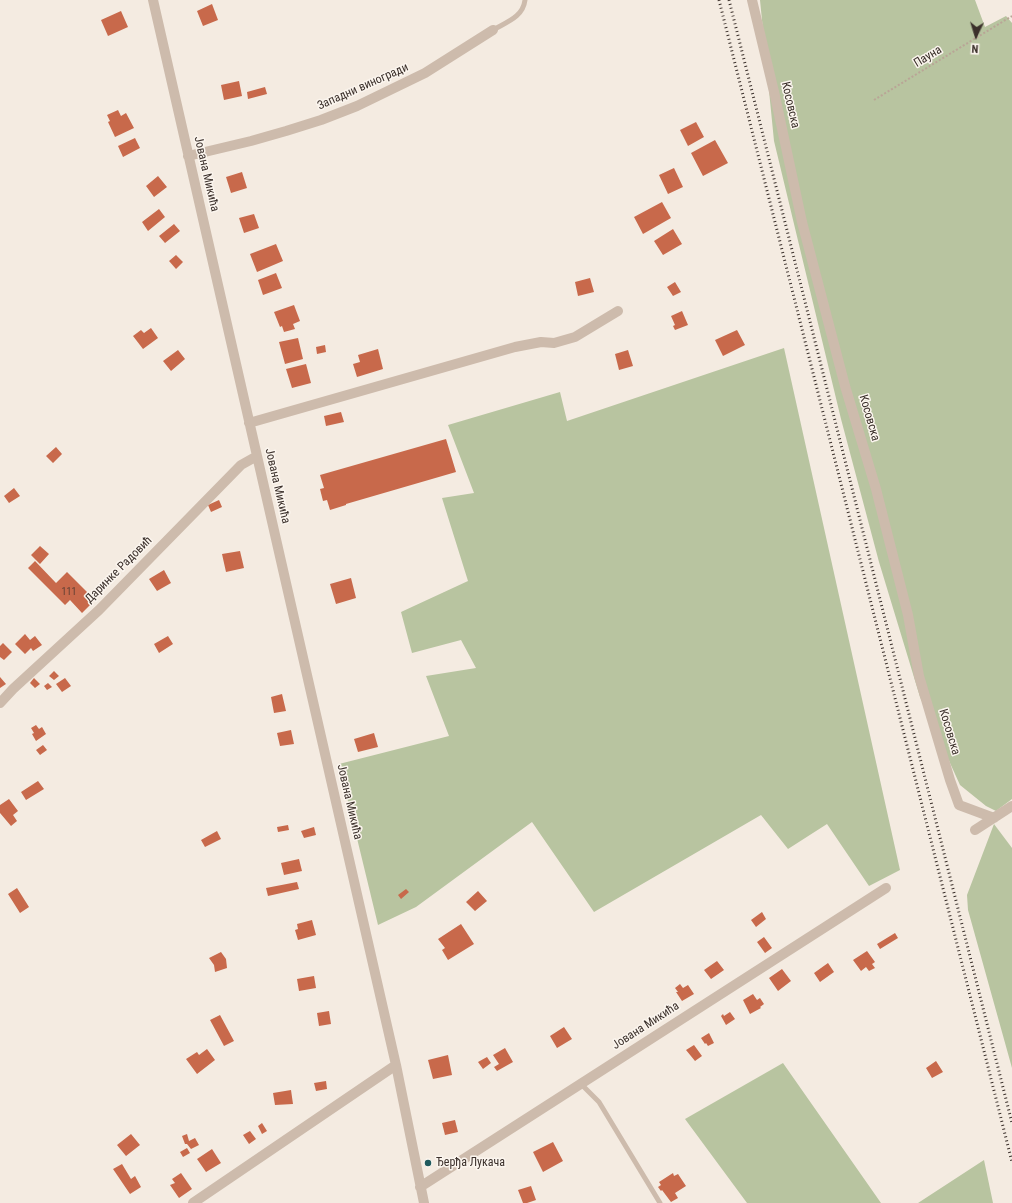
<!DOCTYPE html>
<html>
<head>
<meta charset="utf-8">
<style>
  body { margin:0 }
  #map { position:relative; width:1012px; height:1203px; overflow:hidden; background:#f4ebe1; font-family:"Roboto Condensed",sans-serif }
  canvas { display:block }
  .north { position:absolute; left:956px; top:16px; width:40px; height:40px; -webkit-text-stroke:3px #fbf5ee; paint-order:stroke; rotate:184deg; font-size:11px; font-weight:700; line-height:16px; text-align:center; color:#3b302b }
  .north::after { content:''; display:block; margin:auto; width:14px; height:18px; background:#3b302b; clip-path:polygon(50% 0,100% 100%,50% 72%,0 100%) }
</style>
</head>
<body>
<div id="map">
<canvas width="1012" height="1203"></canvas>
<div class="north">N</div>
</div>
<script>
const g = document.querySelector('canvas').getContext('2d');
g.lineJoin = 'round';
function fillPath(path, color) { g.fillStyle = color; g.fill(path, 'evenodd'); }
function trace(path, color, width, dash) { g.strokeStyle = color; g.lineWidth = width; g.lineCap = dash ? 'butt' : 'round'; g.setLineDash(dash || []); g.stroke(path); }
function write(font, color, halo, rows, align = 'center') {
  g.font = font + ' "Roboto Condensed",sans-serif'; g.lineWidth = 3; g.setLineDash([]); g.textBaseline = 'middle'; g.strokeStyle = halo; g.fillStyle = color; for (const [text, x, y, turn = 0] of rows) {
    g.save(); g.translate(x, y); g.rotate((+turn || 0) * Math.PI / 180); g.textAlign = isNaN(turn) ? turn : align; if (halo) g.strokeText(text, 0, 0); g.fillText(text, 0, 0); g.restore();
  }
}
fillPath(new Path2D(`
  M760,0H975L985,27L1006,16L1012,23V799L996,811L986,806L960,785L920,697L879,562L841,419L774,141Z
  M784,348L900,870L869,886L827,824L788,849L761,815L594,912L532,822L416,907L378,925L339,764L449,736L426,676L476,668L461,640L412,653L401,612L468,581L442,498L474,493L448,425L560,392L567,421Z
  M994,824L1012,848V1068L968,910L967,895Z
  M783,1063L881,1203H747L685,1119Z
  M984,1160L993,1203H918Z`), '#b8c4a0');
fillPath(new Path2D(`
  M212,4L218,20L203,26L197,11Z
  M121,11L128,27L108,36L101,20Z
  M239,81L242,96L224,100L221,85Z
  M265,87L267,94L248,99L247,92Z
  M118,110L121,116L126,113L134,128L115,137L108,122L110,121L107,115Z
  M696,122L704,137L688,146L680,130Z
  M135,138L140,148L123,157L118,146Z
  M715,140L728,163L703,176L691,153Z
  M674,168L683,187L668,194L659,175Z
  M242,172L247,188L231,193L226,177Z
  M158,176L167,187L154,197L146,186Z
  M662,202L671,218L643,234L634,217Z
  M159,209L165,217L148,231L142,222Z
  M254,214L259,228L244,233L239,218Z
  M174,224L180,231L165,243L159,236Z
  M673,229L682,244L663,255L654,241Z
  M276,244L283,261L257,272L250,254Z
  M176,255L183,262L176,269L169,261Z
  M276,273L282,288L263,295L258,280Z
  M590,278L594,292L578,296L575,282Z
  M675,282L681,292L673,296L667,287Z
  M294,305L300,321L293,324L295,329L284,332L282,326L280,327L274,312Z
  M682,311L688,325L675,330L673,326L675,325L671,316Z
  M151,328L158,338L143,349L133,336L141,330L144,333Z
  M737,330L745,345L723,356L715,340Z
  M298,338L303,359L285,364L279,342Z
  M325,345L326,352L317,354L316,347Z
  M378,349L383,369L357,377L353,364L360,362L358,355Z
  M178,350L185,359L171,371L163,361Z
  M628,350L633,366L619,370L615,354Z
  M306,364L311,383L292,388L286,369Z
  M341,412L344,422L326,426L324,416Z
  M446,439L456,472L346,504V505L330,510L327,500L323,501L320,489L324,488L320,475Z
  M56,447L62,454L53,463L46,456Z
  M14,488L20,496L9,503L4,496Z
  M219,500L222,507L211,512L208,505Z
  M40,546L49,554L40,564L31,555Z
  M240,551L244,568L226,572L222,554Z
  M35,561L56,583L67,572L95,600L82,613L70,600L65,605L28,568Z
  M164,570L171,583L157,591L149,579Z
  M351,578L356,598L336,604L330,584Z
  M25,634L30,640L35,636L42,645L33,651L31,648L25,654L15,644Z
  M168,636L173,644L159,653L154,644Z
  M3,643L12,652L4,660L0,657V646Z
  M54,671L59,676L54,680L49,676Z
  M0,677L6,684L0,688Z
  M34,678L40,684L35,688L30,683Z
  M65,678L71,686L62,692L56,684Z
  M48,683L52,687L47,690L44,686Z
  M282,694L286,711L274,713L271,697Z
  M36,725L39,729L42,727L46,734L36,741L32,734L34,733L31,728Z
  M291,730L294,744L280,746L277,733Z
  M374,733L378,747L358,752L354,739Z
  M43,745L47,750L40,755L36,750Z
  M38,781L44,789L26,800L21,792Z
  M9,799L18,811L13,815L17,821L11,826L0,813V805Z
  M288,825L289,830L278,832L277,827Z
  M314,827L316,835L304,838L301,831Z
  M217,831L221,839L205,847L201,840Z
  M299,859L302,871L284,875L281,863Z
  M297,882L299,889L268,896L266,888Z
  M17,888L29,907L20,913L8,894Z
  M406,889L409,892L401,899L398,895Z
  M478,891L487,901L475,911L466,902Z
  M762,912L766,919L756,927L751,920Z
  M312,920L316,935L298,940L295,930L298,929L297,924Z
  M461,924L474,944L448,960L442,950L445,948L438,939Z
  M895,933L898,938L880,949L877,944Z
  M764,937L772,948L765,953L757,942Z
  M867,951L875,962L872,964L875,968L869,971L866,967L861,971L853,960Z
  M221,952L226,959L227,968L215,972L214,965L209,958Z
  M717,961L724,970L711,979L704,970Z
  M828,963L834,972L820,982L814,973Z
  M782,969L791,981L778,991L769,978Z
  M314,976L316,988L299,991L297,979Z
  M680,984L683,988L688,985L694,994L682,1001L676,992H678L675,988Z
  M753,994L757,1000L760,998L764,1004L760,1007L761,1008L750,1014L743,1000Z
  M329,1011L331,1024L319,1026L317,1013Z
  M730,1012L735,1019L726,1025L721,1016L723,1014L724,1016Z
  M220,1015L234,1041L224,1046L210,1020Z
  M564,1027L572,1039L557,1048L550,1036Z
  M709,1033L714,1043L708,1046L706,1043L705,1044L701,1038Z
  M694,1045L702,1056L695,1061L686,1050Z
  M505,1048L513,1062L497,1071L494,1067L499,1064L493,1055Z
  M207,1049L215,1060L197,1074L186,1059L197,1052L199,1055Z
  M448,1055L452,1075L433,1079L428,1060Z
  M487,1057L491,1063L483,1069L478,1062Z
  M936,1061L943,1072L932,1078L926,1068Z
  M326,1081L327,1089L316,1091L314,1083Z
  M291,1090L293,1104L275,1105L273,1093Z
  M455,1120L458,1132L445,1135L442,1123Z
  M262,1123L267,1131L262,1134L258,1126Z
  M250,1131L256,1139L249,1144L243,1135Z
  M131,1134L140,1145L126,1156L117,1145Z
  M187,1134L189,1141L195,1138L199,1145L191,1149L187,1144H185L182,1136Z
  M553,1142L563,1161L543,1172L533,1152Z
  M187,1148L190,1153L183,1157L180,1152Z
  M212,1149L221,1163L206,1172L197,1159Z
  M122,1164L131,1179L135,1176L141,1187L130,1194L113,1169Z
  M181,1173L192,1189L179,1198L170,1185L175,1183L172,1179Z
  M673,1173L674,1176L678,1174L686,1186L675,1193L678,1198L671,1202L662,1190L661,1191L658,1187L661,1185L659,1182Z
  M531,1186L536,1200L527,1203H523L518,1190Z`), '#c8694b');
trace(new Path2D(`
  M874,100L1012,16`), '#b9a596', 2, [2, 2]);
trace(new Path2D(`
  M493,30C507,22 523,17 525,0
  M581,1084L599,1102L660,1203`), '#cdbbac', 5);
trace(new Path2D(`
  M153,0L396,1065L424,1203
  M752,0L775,96L802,222L845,386L876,489L908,615L919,676L950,780L959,805L994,818
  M188,156L251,141L286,131L321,120L357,106L425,73L493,30
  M249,423L515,347L541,342L554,343L575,337L618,311
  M0,703L13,689L99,610L241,465L257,456
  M975,830L1012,806
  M420,1187L886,888
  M193,1203L396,1065`), '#cdbbac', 10);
trace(new Path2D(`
  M719,0L1012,1162
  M729,0L1012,1123`), '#3b302b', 3, [1, 3]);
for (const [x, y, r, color] of [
  [428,1163,4,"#1f5a5e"]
]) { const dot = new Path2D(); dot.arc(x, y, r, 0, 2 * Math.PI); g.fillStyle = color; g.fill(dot); trace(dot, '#fbf5ee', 1.5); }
write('10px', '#5e3e33', null, [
  ["111",69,592]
]);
write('12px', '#3b302b', '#fbf5ee', [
  ["Пауна",928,57,-31],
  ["Западни виногради",363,87,-24],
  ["Косовска",790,105,77],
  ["Јована Микића",206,174,77],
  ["Косовска",869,418,74],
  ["Јована Микића",277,486,77],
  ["Даринке Радовић",119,570,-45],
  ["Косовска",949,732,73],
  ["Јована Микића",349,802,77],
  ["Јована Микића",646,1026,-33]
]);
write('12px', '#3b302b', '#fbf5ee', [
  ["Ђерђа Лукача",436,1163]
], 'left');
</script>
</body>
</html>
